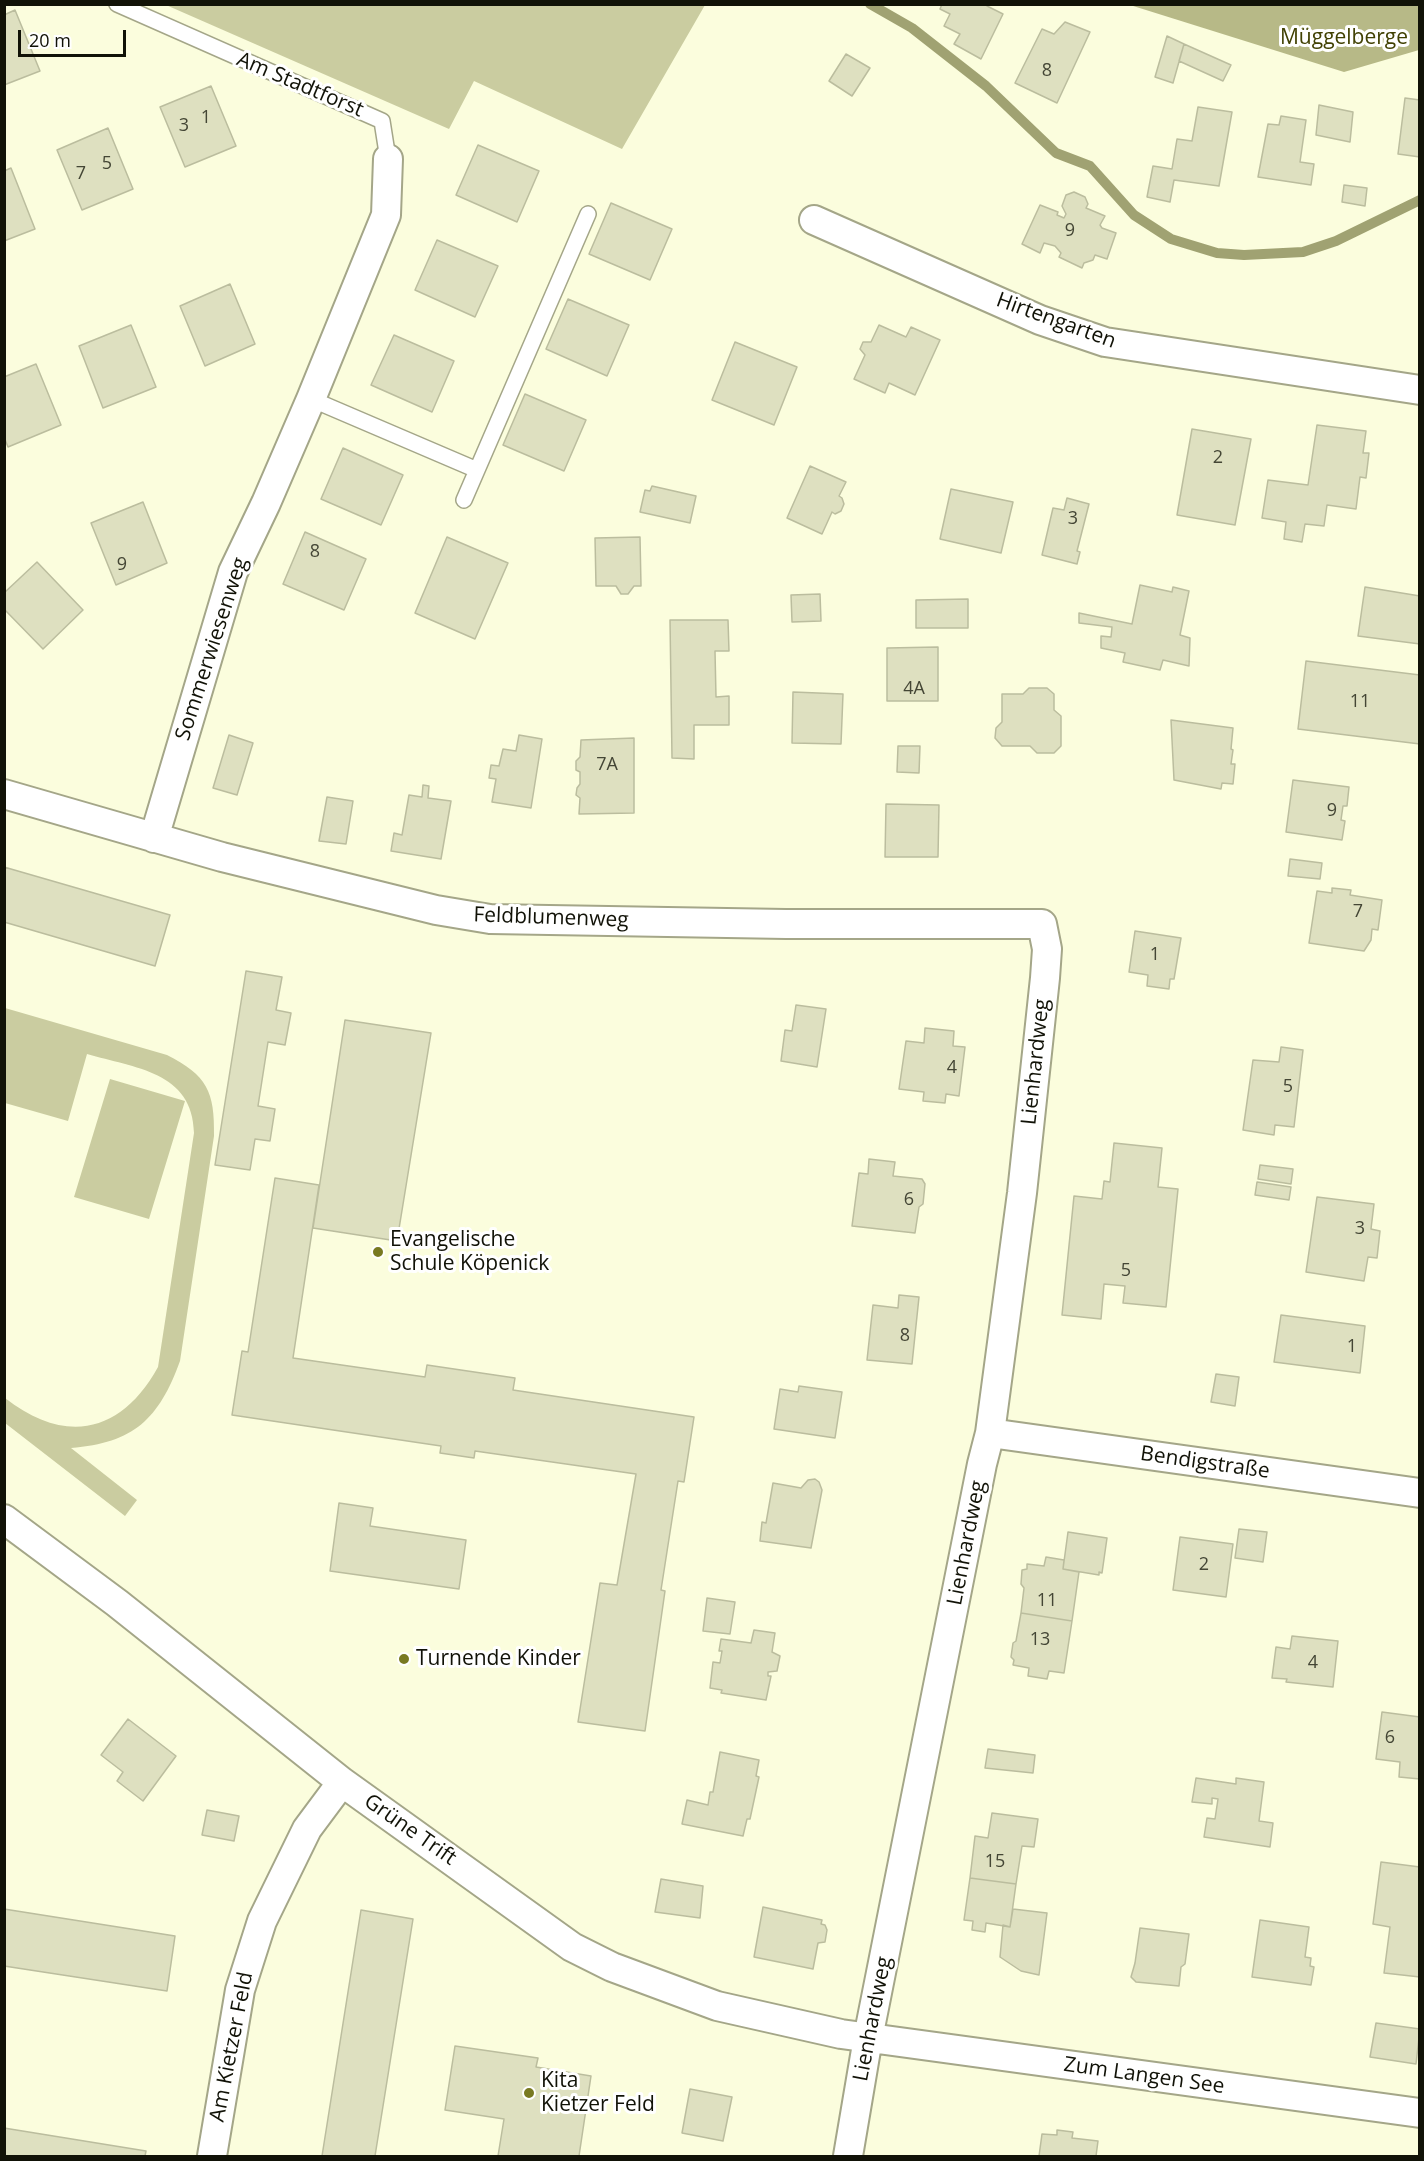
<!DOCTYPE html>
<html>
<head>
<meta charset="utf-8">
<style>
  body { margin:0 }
  #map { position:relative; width:1424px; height:2161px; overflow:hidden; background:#fbfddd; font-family:"Open Sans",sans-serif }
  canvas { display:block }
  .frame { position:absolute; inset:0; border:6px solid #111207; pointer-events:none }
  .scale { position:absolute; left:18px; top:30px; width:108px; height:27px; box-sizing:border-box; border:3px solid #111207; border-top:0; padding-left:8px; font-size:18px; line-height:21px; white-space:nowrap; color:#111207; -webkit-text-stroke:4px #fff; paint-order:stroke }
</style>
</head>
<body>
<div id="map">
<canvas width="1424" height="2161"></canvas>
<div class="frame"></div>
<div class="scale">20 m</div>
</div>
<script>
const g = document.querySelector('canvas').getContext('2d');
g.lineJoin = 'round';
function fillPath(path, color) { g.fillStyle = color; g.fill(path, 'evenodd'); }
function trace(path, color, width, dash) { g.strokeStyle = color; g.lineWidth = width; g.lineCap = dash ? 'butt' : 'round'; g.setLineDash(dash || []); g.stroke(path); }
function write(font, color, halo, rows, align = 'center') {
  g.font = font + ' "Open Sans",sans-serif'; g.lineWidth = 6; g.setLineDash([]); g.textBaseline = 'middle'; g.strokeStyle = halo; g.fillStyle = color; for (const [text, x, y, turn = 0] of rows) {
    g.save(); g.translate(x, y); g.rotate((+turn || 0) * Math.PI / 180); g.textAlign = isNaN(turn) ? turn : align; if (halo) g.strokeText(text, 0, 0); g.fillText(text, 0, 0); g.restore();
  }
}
fillPath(new Path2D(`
  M166,5H705L622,149L474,81L449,129Z
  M5,1008L167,1055C207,1075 215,1092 214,1136L180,1361C159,1419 134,1443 71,1448L137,1500L125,1516L5,1423V1398C65,1445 121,1434 158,1367L194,1133C193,1071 134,1068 87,1054L68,1121L5,1103Z
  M110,1079L185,1101L149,1219L74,1197Z`), '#cacca0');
fillPath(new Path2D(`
  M1130,5H1419V50L1344,72Z`), '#b7b987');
trace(new Path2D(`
  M870,4L912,28L986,86L1056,153L1090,166L1134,215L1171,239L1217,253L1244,255L1303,252L1336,241L1420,200`), '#a0a272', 10);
const building = new Path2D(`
  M942,4H987V6L1003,14L981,59L954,44L960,34L944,26L950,14L940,9Z
  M15,10L40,71L4,85V15Z
  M1065,22L1090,32L1057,103L1015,83L1042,29L1054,34Z
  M1167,36L1184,44L1173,83L1155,77Z
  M1184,44L1231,65L1223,81L1179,61Z
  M846,54L870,68L852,96L829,81Z
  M211,86L236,146L185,167L160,107Z
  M1405,98L1420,100V157L1398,154Z
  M1319,105L1353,112L1350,142L1316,135Z
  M1198,107L1232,112L1219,186L1174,180L1170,202L1147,197L1153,166L1172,169L1177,139L1192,141Z
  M1281,116L1306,120L1300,162L1314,164L1311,185L1258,177L1268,124L1279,125Z
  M108,128L133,189L82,210L57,150Z
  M478,145L539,171L517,222L456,195Z
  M11,168L35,229L4,241V171Z
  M1344,185L1367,188L1365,206L1342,202Z
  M1074,192L1085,197L1088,204L1086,208L1105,216L1100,225L1102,228L1116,233L1107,259L1095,255L1093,260L1084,263L1082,268L1059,257L1061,253L1055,246L1044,243L1040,253L1022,244L1040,205L1058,212L1057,215L1064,218L1066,214L1062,206L1066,195Z
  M611,203L672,229L650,280L589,254Z
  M437,240L498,266L475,317L415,290Z
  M230,284L255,344L205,366L180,306Z
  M568,299L629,325L607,376L546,349Z
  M131,325L156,387L103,408L79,346Z
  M879,325L906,337L911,327L940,340L915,395L889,383L885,393L854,379L865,355L860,349L863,342H871Z
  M394,335L454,361L432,412L371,385Z
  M735,342L797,367L774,425L712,400Z
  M36,364L61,425L8,447L4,437V377Z
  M525,394L586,420L564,471L503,445Z
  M1317,425L1366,431L1363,453H1369L1366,478L1360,477L1356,509L1327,505L1324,526L1305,524L1302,542L1284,539L1286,522L1262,518L1268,480L1308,485Z
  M1192,429L1251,439L1235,525L1177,515Z
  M343,448L403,475L381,525L321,499Z
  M810,466L846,482L839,496L842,498L844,504L841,511L835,514L832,512L822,534L787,518Z
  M652,486L696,496L690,523L640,512L645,490L650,491Z
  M951,489L1013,502L1001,553L940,539Z
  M1067,498L1089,504L1077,551L1080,552L1077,564L1042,555L1053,508L1064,510Z
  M143,502L167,563L116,585L91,523Z
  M305,532L366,559L344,610L283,584Z
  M447,537L508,563L475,639L415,613Z
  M640,537L641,586H634L628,594H621L616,586H596L595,538Z
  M37,562L83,610L43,649L4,609V593Z
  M1140,585L1172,592L1173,587L1189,591L1180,635L1190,638L1189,666L1163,660L1160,670L1123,662L1125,653L1101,648V636L1111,637L1112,627L1079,623V613L1132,624Z
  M1365,587L1420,596V644L1358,636Z
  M820,594L821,621L792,622L791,595Z
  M968,599V628H916V600Z
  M670,620H728L729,651H715L716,697L729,696V725H694V759L672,758Z
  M938,647V701H887V648Z
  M1306,661L1420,675V744L1298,729Z
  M1029,688H1047L1054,694V710L1061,716V746L1054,753H1037L1030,746H1002L995,738L996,728L1002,722V694H1023Z
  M793,692L843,694L841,744L792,743Z
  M1171,720L1233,728L1231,749L1233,750L1231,764H1235L1233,784L1222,783L1221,789L1174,780Z
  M229,735L253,743L237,795L213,788Z
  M519,735L542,739L531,808L492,802L496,779L489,778L491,765L499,766L503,749L516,751Z
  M634,738V813L579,814L580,798L576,795L577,788L580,784V772L576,770V761L580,757L581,740Z
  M898,746H920L919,773L897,772Z
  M1293,780L1349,787L1347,806H1343L1341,820L1345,821L1342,840L1286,832Z
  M423,785L429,786L428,798L451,801L441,859L391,851L394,833L402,835L409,795L422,797Z
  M327,797L353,801L346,844L319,841Z
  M886,804L939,805L938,857H885Z
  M1290,859L1322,863L1320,879L1288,876Z
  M4,867L170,915L155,966L4,922Z
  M1332,888L1351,890L1350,895L1382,900L1378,930L1372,929L1371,940L1364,951L1309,943L1317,891L1332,893Z
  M1135,931L1181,938L1174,979H1170L1169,989L1147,986L1148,975L1129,972Z
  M246,971L282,977L276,1010L291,1013L285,1045L268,1042L258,1106L275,1109L270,1141L255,1139L250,1170L215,1165Z
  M796,1005L826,1009L817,1067L781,1061L785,1030L792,1031Z
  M345,1020L431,1033L397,1241L313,1228Z
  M925,1028L954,1031L953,1046L965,1047L959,1096L946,1094L945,1103L923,1101L924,1092L899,1089L906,1041L924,1043Z
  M1281,1047L1303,1050L1294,1127L1275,1125L1274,1135L1243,1130L1253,1060L1279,1062Z
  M1114,1143L1162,1148L1158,1187L1178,1189L1166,1307L1123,1303L1125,1286L1104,1284L1101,1319L1062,1315L1074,1196L1102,1199L1104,1181L1110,1182Z
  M869,1159L895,1162L893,1176L922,1179L925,1184L923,1204L919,1207L915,1233L852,1226L859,1173L868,1174Z
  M1260,1165L1293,1169L1291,1184L1258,1179Z
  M275,1178L319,1185L293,1358L425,1377L427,1365L515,1378L513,1390L694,1417L684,1482L678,1481L661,1590L665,1591L645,1731L578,1722L600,1583L617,1585L636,1474L475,1451L474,1458L440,1453L441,1446L232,1415L242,1351L248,1352Z
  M1257,1182L1291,1187L1289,1200L1255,1195Z
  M1317,1197L1374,1204L1371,1229L1380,1231L1377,1258L1368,1257L1364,1281L1306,1272Z
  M899,1295L919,1297L912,1364L867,1360L873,1305L898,1308Z
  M1281,1315L1365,1326L1360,1373L1274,1362Z
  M1216,1374L1239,1377L1235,1406L1211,1402Z
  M799,1386L842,1392L835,1438L774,1429L780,1389L798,1392Z
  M815,1479L819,1482L822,1490L811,1548L760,1541L762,1522L766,1523L773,1483L801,1488L808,1480Z
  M339,1503L373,1508L370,1526L466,1540L459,1589L330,1571Z
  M1239,1529L1267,1532L1263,1562L1235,1558Z
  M1068,1532L1107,1538L1102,1573L1099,1572V1575L1063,1569Z
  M1180,1537L1233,1544L1226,1597L1173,1590Z
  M1046,1557L1064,1560L1063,1569L1079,1572L1072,1621L1021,1613L1024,1588L1021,1584L1022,1570L1027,1569V1564L1044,1566Z
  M707,1598L735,1602L730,1634L703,1631Z
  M1021,1613L1072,1621L1064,1673L1049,1671L1047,1679L1028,1676L1029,1668L1013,1665L1014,1660L1011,1657L1013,1643L1016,1641Z
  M754,1630L775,1633L772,1652L780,1656L777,1671L768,1672V1676H771L766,1700L721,1693L722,1690L710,1688L713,1662L720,1663L722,1651H719L721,1639L751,1643Z
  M1292,1636L1338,1641L1333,1687L1286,1682L1287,1679L1272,1678L1276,1647L1290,1649Z
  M1382,1712L1420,1717V1779L1399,1777L1400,1762L1376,1759Z
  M128,1719L176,1756L143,1801L117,1781L123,1772L101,1755Z
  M988,1749L1035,1755L1033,1773L985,1768Z
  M720,1752L759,1760L756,1776L759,1777L750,1819H747L743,1836L682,1824L687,1800L708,1805L710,1792H713Z
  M1196,1778L1236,1784V1778L1264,1782L1259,1821L1273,1823L1270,1847L1204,1837L1207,1818L1215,1819L1218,1799L1212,1798V1804L1192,1802Z
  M207,1810L239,1816L234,1841L202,1835Z
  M992,1813L1038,1819L1034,1847L1022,1846L1016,1884L970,1878L975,1836L988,1838Z
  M1381,1862L1420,1867V1977L1384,1973L1390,1927L1373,1924Z
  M970,1878L1016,1884L1010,1927L986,1923L985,1932L972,1930L973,1921L964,1920Z
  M661,1879L703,1886L700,1918L655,1912Z
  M763,1907L822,1920L821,1924L825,1925L827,1930L825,1942L818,1943L813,1969L754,1957Z
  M4,1909L175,1936L167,1991L4,1966Z
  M1013,1909L1047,1913L1039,1975L1021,1971L1000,1957L1003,1925L1010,1927Z
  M361,1910L413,1919L375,2156H322Z
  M1260,1920L1309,1927L1305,1957L1311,1958L1310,1966L1314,1967L1311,1985L1252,1977Z
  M1140,1928L1189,1934L1185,1964L1181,1967L1179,1986L1136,1982L1131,1977L1135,1963Z
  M1376,2023L1420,2029L1416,2064L1370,2057Z
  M455,2046L538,2058L536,2067L591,2076L579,2156H498L504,2119L445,2110Z
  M690,2089L732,2097L723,2141L682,2133Z
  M4,2128L146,2151L145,2156H4Z
  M1057,2130L1073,2132L1072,2138L1098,2141L1096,2156H1039L1042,2134L1057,2135Z`);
fillPath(building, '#dee0c0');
trace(building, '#bbbd9e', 1.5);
const lane = new Path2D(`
  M117,4L382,121L388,159
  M311,399L477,470
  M464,500L588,214`);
const street = new Path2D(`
  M814,220L1040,320L1105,342L1420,390
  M4,794L222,857L436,910L490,919L786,924H1042L1047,949L1045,978L1022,1193L990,1433L982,1464L868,2038L848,2156
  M154,838L233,572L266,503L311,399L386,215L388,159
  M990,1433L1420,1493
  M4,1519L117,1603L342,1782L572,1947L612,1967L717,2006L841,2034L1420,2113
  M212,2156L240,1990L262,1921L307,1829L342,1782`);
trace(lane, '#a4a688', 18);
trace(street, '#a4a688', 32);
trace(lane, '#fff', 15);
trace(street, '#fff', 28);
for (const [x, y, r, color] of [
  [378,1252,6,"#787921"],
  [404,1659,6,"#787921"],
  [529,2093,6,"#787921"]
]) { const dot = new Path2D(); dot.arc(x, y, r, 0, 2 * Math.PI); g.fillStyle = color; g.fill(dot); trace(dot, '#fff', 2); }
write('18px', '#444635', null, [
  ["8",1047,71],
  ["1",206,118],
  ["3",184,126],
  ["5",107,164],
  ["7",81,174],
  ["9",1070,231],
  ["2",1218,458],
  ["3",1073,519],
  ["8",315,552],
  ["9",122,565],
  ["4A",914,689],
  ["11",1360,702],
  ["7A",607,765],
  ["9",1332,811],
  ["7",1358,912],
  ["1",1155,955],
  ["4",952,1068],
  ["5",1288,1087],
  ["6",909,1200],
  ["3",1360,1229],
  ["5",1126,1271],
  ["8",905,1336],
  ["1",1352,1347],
  ["2",1204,1565],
  ["11",1047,1601],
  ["13",1040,1640],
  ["4",1313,1663],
  ["6",1390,1738],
  ["15",995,1862]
]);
write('21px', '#414103', '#fff', [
  ["Müggelberge",1344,38]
]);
write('21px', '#111207', '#fff', [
  ["Am Stadtforst",300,85,23],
  ["Hirtengarten",1056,321,20],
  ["Sommerwiesenweg",212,649,-72],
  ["Feldblumenweg",551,918,2],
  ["Lienhardweg",1036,1062,-84],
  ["Bendigstraße",1205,1463,8],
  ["Lienhardweg",967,1543,-79],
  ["Grüne Trift",410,1830,35],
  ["Lienhardweg",873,2019,-79],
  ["Am Kietzer Feld",232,2047,-79],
  ["Zum Langen See",1144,2076,8]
]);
write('21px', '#111207', '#fff', [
  ["Evangelische",390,1240],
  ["Schule Köpenick",390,1264],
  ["Turnende Kinder",416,1659],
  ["Kita",541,2081],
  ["Kietzer Feld",541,2105]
], 'left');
</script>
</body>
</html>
